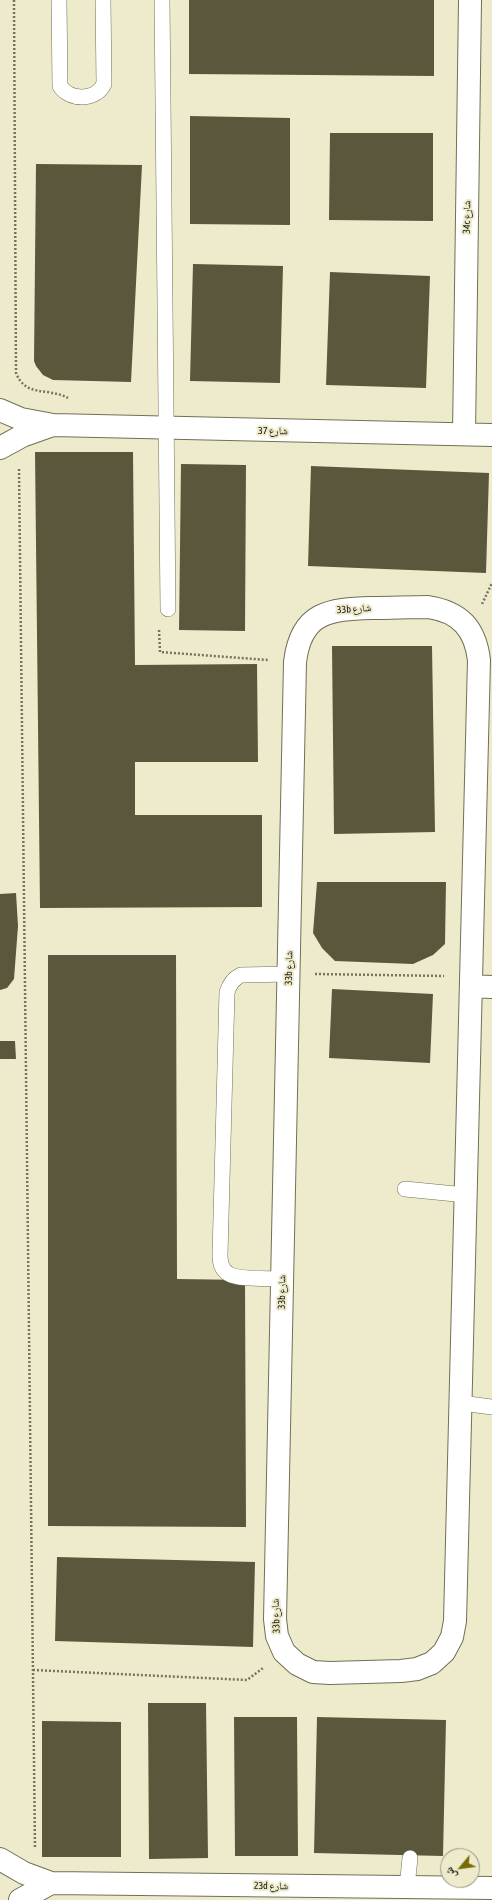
<!DOCTYPE html>
<html>
<head>
<meta charset="utf-8">
<style>
  body { margin:0 }
  #map { position:relative; width:492px; height:1900px; overflow:hidden; background:#eeebcd; font-family:"Asap Condensed","Noto Naskh Arabic",sans-serif }
  canvas { display:block }
  .north { position:absolute; left:440px; top:1848px; width:40px; height:40px; box-sizing:border-box; background:#eeebcd; border:1px solid #96947e; border-radius:50%; rotate:241deg; font-size:11px; font-weight:700; line-height:16px; text-align:center; color:#121107 }
  .north::after { content:''; display:block; margin:auto; width:14px; height:18px; background:#766b04; clip-path:polygon(50% 0,100% 100%,50% 72%,0 100%) }
</style>
</head>
<body>
<div id="map">
<canvas width="492" height="1900"></canvas>
<div class="north">ش</div>
</div>
<script>
const g = document.querySelector('canvas').getContext('2d');
g.lineJoin = 'round';
function fillPath(path, color) { g.fillStyle = color; g.fill(path, 'evenodd'); }
function trace(path, color, width, dash) { g.strokeStyle = color; g.lineWidth = width; g.lineCap = dash ? 'butt' : 'round'; g.setLineDash(dash || []); g.stroke(path); }
function write(font, color, halo, rows, align = 'center') {
  g.font = font + ' "Asap Condensed","Noto Naskh Arabic",sans-serif'; g.lineWidth = 4; g.setLineDash([]); g.textBaseline = 'middle'; g.strokeStyle = halo; g.fillStyle = color; for (const [text, x, y, turn = 0] of rows) {
    g.save(); g.translate(x, y); g.rotate((+turn || 0) * Math.PI / 180); g.textAlign = isNaN(turn) ? turn : align; if (halo) g.strokeText(text, 0, 0); g.fillText(text, 0, 0); g.restore();
  }
}
fillPath(new Path2D(`
  M189,0H434V76L189,74Z
  M190,116L290,118V225L190,224Z
  M330,133H433V221L329,220Z
  M36,164L142,165L131,382L53,380L43,375L36,366L34,361Z
  M193,264L283,266L280,383L190,381Z
  M330,272L430,276L426,388L326,385Z
  M35,452H133L135,665L257,664L258,762H135V815H262V907L40,908Z
  M181,464L246,465L245,631L179,630Z
  M311,466L489,473L486,573L308,566Z
  M332,646H432L435,832L334,834Z
  M317,882H446L445,944L433,955L413,964L335,961L322,948L313,933Z
  M16,893L18,926L14,979L7,988L0,990V894Z
  M48,955H176L177,1279L245,1280L246,1527L48,1526Z
  M332,989L433,994L430,1063L329,1058Z
  M0,1041H15L16,1059H0Z
  M57,1557L255,1562L253,1647L55,1641Z
  M148,1703H206L208,1858L149,1859Z
  M234,1717H297L298,1856H235Z
  M317,1717L446,1720L443,1856L314,1853Z
  M42,1721L121,1722V1857H42Z`), '#5a573d');
const service = new Path2D(`
  M59,0L60,86C70,101 96,101 104,84L103,0
  M162,0L168,609
  M405,1189L466,1195
  M282,1279C269,1278 239,1280 229,1274C221,1270 220,1262 220,1255L227,992C230,984 233,979 241,975L289,974
  M461,1403L492,1407
  M407,1887L410,1858`);
const minor = new Path2D(`
  M0,410L21,419L53,425L492,435
  M464,434L470,0
  M0,448L22,436L53,425
  M428,607C460,612 475,628 479,660L455,1621L452,1637L444,1652L432,1663L417,1669L401,1671L330,1673L313,1672L297,1664L284,1652L277,1636L275,1619L295,662C301,612 329,609 372,608C391,608 409,607 428,607Z
  M471,986L492,987
  M0,1859L24,1873L51,1883L492,1888
  M20,1900L51,1883`);
trace(service, '#726f54', 16);
trace(minor, '#726f54', 24);
trace(new Path2D(`
  M14,0L16,373C26,398 48,387 68,398
  M19,469L35,1848
  M482,604L492,583
  M159,630L160,652L268,660
  M315,974L444,976
  M33,1670L247,1680L263,1668`), '#767461', 2.5, [2, 2]);
trace(service, '#fff', 15);
trace(minor, '#fff', 22);
write('10px', '#121107', '#eeebcd', [
  ["34c شارع",467,217,-89],
  ["شارع 37",273,431,1],
  ["33b شارع",354,609,-4],
  ["33b شارع",289,968,-89],
  ["33b شارع",282,1292,-89],
  ["33b شارع",276,1616,-92],
  ["23d شارع",271,1886,1]
]);
</script>
</body>
</html>
